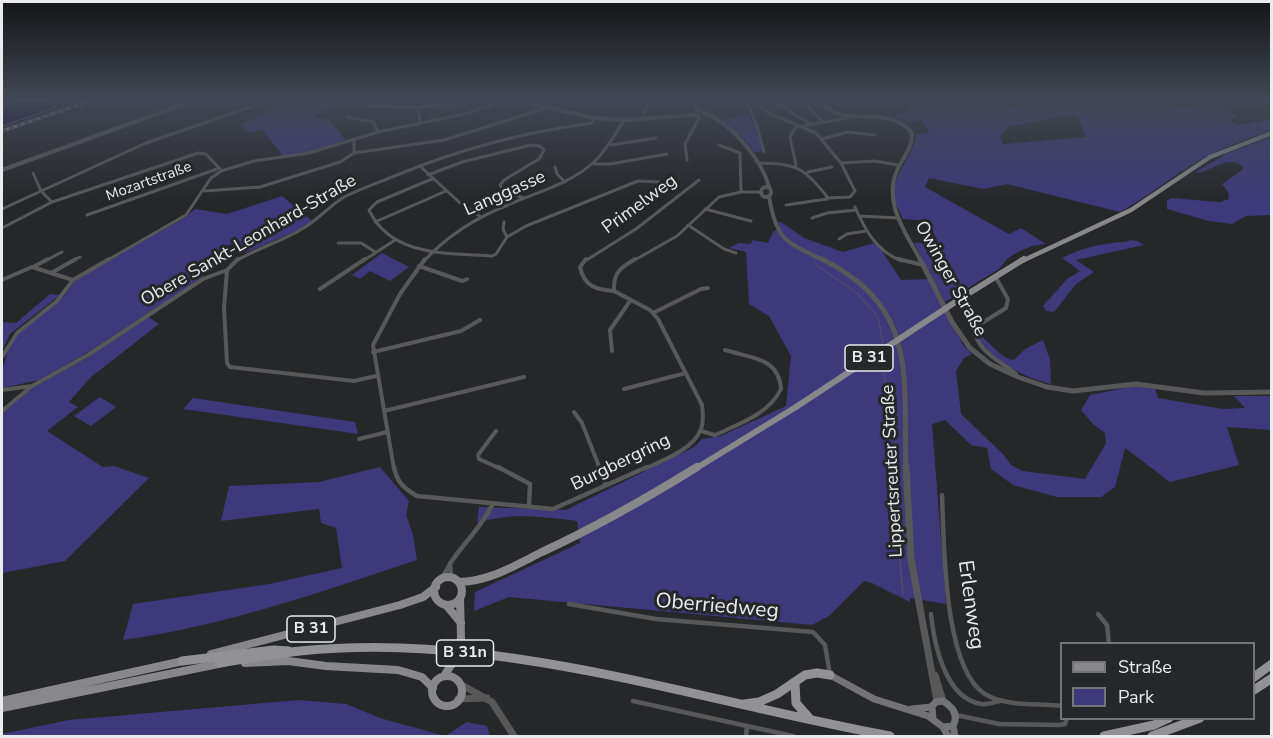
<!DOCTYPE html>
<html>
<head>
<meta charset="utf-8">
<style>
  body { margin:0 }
  #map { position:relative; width:1273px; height:738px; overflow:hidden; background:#262729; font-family:"Nunito Sans",sans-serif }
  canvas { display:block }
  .frame { position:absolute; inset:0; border:3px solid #ebebed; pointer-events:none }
  .legend { position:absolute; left:1060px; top:642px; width:195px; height:78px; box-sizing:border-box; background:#262729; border:2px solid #757577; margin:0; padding:8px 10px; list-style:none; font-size:18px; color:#ebebed }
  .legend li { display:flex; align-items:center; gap:12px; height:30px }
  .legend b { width:30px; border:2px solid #757577 }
</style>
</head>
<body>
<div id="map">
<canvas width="1273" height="738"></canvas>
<div class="frame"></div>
<ul class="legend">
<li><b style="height:8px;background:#88888b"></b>Straße</li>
<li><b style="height:16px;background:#3d397a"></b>Park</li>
</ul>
</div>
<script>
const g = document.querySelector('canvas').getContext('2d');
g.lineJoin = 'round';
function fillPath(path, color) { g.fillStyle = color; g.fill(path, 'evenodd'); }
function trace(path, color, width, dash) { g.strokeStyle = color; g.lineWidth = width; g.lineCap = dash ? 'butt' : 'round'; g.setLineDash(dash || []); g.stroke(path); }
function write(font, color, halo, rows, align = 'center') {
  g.font = font + ' "Nunito Sans",sans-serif'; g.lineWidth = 6; g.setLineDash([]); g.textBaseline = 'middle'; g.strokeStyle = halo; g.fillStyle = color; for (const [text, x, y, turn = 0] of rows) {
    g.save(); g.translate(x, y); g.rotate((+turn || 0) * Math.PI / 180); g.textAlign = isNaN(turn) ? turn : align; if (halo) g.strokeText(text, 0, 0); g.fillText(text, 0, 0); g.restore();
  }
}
fillPath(new Path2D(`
  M294,100H342L339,105L325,109L314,117L330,120L346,141L308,153L283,156L262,129L250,133L240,125L274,107Z
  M913,100H995L1005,109L1064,100L1078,105L1114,100H1194L1165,103L1177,109L1214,104L1237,116L1227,120L1238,125L1271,119L1272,130C1247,139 1221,148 1198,161C1171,177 1147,197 1120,212L1007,184L984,189L929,178L925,187L1009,234L1021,228L1046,244L1032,246L1018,252L1007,259L999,269L945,302L914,243L938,242L928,221L903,219C900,212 895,204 894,196C892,174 915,155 916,134L930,133L921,120L908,122L893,116L910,110L909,105L917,102ZM1069,115L1077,116L1086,137L1003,144L1000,136L1008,127Z
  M747,113L755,126L763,151L755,152L742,137L721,121Z
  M1271,137V215L1246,216L1232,224L1209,221L1167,209V201L1171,198L1220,202L1229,199L1228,192L1222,184L1242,170L1243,167C1227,153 1211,173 1194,173L1226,154Z
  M282,196L312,221L301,229L245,253L231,244L192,268L204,276L90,351L39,380L2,388V372L9,346L19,333L63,297L76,280L92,270L186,217L195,209L227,214Z
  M778,222H781L804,238L843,252L874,243L880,248L901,280L930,279L963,345L972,354L964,358L956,371L961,414L1003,454L1011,465L1023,471L1085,479L1106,443L1105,433L1093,424L1081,410L1090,395L1134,386L1155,389L1158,398L1223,409L1245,408L1234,396H1271V430L1227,427L1239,465L1170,482L1125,448L1115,487L1101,497H1057L1013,485L991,469L987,448L971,445L945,420L932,424L946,604L910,598V602L872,583L864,581L829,616L812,625L509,597L474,611L475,592L580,543L577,521C540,517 514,512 477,523L479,507L566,510L694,447L702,439L721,436L786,406L791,356L769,316L749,304L746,252L729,248L739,243L750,244L753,240L768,243L773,232L779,228Z
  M1130,240L1137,241L1144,245L1076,260L1094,272L1076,284L1054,312L1046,311L1043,306L1067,279L1080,271L1062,258C1077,250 1095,245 1112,243C1119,241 1124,244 1130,240Z
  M382,253L409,267L390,281L370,271L360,279L352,275Z
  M50,294L60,295L10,334L2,351V322L16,323Z
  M147,316L159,324L91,377L69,402L78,407L47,431L103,467L114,466L149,478L65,561L2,573V413L34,387L87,358Z
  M978,334C991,342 999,358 1014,360L1025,349L1043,340L1050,360L1051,384C1025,378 992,361 977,337Z
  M100,397L116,407L91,426L74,416Z
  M193,398L355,422L358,434L183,409Z
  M380,467L409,501L406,515L413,535L417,560C321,592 224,626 123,640L133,604L269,584L342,568L336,528L321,523L319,509L221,521L229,486L319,482Z
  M299,700L346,704L380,718L445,736L467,722L487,726L490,736H2V734L69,720Z`), '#3d397a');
const water = new Path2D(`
  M23,100H52L54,108L2,126V106Z`);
fillPath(water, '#0f0138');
trace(water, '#51476e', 1.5);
trace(new Path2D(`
  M815,264L858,294L878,317L883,345
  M884,353L885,389L895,408L896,469`), '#51476e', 1.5);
trace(new Path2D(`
  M896,467L897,526L903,594`), '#51476e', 2);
trace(new Path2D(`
  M746,100L757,126L764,152
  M749,100L773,115L816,133L841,163L855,191L850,197L828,198C805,168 796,163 759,163
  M801,100L822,121
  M840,100L857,105
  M615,105L618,100
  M366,106L418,107L420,124
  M781,106L810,124
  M418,107L467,103
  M776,107L797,100
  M643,113L652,100
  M347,117L373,122L378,132
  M803,126L847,118
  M822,139L848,132L875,135
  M611,145L656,138
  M719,145L740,153L741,192
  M354,153L444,140L547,108
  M687,160L685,144L699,118L697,115
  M841,163L875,161L898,165
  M595,164H610L667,154
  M796,165L790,137L797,125
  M421,167L459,202L481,217
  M555,167L557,174L565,182
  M808,172L832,167
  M33,173L41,191L52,202L198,153L206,154L221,170
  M428,175L462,162L531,145L540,146L544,150L539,159L504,180L500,185L503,191L524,198
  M432,179L377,202L369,210C391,257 447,253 492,256L496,254L507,237L526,226L638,181L659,182
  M204,191L260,187L340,162L354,153V140
  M786,205L827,199
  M855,207C865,230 877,252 902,261
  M2,209L146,143L271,100
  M705,209L751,221
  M87,215L217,169
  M859,216L899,218
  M812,218L827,213L856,210
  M375,222L446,191
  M504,222L503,229L507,237
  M688,225L724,249L736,253
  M2,228L52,202
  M839,239L847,234L866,231
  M338,243H361L375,252
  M45,261L62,252
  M73,261L80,257
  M106,261L186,215L211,178L221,171L254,161L309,153L378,132L465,114L506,100
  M236,261C257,248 281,242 302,229C318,220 330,205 346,196C362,188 380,182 397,175C460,149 525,132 592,123L594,118
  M363,261L395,240
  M424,261C448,235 475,218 508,205C537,192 571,184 595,161C607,149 615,135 624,120
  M585,261L636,229L699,180
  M633,261L677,236L719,197L741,192H760`), '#585859', 3);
trace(new Path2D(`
  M586,259L580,267C584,286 596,290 614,291
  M635,259C620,268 613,273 614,291L650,310L658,319L702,405C703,413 704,421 701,429C694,449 662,461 644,469
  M898,259L923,265
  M419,266L462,281L467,279
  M33,267L48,259
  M227,270L224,308L227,363L230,367L354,381L376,376
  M51,273L76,259
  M995,276L1008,299L1006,308L974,328C976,351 1000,361 1016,374
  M2,280L32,267L73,280
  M320,289L365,259
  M653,313L701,289L708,288
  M612,351L610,330L630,301
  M373,352L461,331L480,320
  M2,357L17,333L57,301L73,280L109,259
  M624,389L686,373
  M2,390L32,386
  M2,411L32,386L88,355L203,279L227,270L238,259
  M384,411L524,377
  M574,412L582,423L600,469
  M496,431L478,455L479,459L501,469
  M701,431L715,435C739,424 769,414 781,389C779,357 750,358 725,350
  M359,439L387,432
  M394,469L373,345L400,294L425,259`), '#585859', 4);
trace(new Path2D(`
  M394,467C397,483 404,488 417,496L553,509L647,467
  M498,467L530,484L529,507
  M599,467L606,485
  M942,495C944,541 943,668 985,694C1006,707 1038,703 1062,706
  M450,563L451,577
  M442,580C453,551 479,533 492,505
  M569,604L656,619L813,632L825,645L830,675
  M931,614C934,644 945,698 981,704C987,705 994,702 1000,701
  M1098,614L1107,625L1109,644
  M633,701L747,726
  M956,715L999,724L1059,725L1065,724L1067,718
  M746,736L747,726L793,736`), '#585859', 4.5);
trace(new Path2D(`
  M517,100L594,118L624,120L695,115
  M692,100L697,110
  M820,100C842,132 886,101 912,133C913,146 904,157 898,168C882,201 905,232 921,261
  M697,110C729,120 761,157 770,189
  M2,170L195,100
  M761 192a5 5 0 1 1 10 0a5 5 0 1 1-10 0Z
  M769,196C776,241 786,242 825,261`), '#585859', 4);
trace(new Path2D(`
  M822,259C919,308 903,375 906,469
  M920,259L952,322L970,348L990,364L1018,377L1047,387L1073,391L1136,384L1204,393L1272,392`), '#585859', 5);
trace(new Path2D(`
  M906,467L911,559L937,701
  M935,675L943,701
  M462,685L492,702L514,736
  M458,699L487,698`), '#585859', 7);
trace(new Path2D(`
  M830,675L874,699L928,716L943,727L953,726
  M912,709L931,707
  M933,719L932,706L936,702L943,701C953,707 959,715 953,726
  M953,726L955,736
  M943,727L948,736`), '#737375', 7);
trace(new Path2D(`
  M1022,261L1131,210L1210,157L1272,133`), '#88888b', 4.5);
trace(new Path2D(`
  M966,295L1024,259
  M695,469L796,407`), '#88888b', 6);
trace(new Path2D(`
  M434 591a14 14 0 1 1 28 0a14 14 0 1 1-28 0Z
  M460,582C490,581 516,565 542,552C596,527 647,498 697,467
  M460,598L461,639
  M446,605L461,623
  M211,654L400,605L423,597L436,587
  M245,663L288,661L326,666L398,670L422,677L433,688
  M432 691a15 15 0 1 1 30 0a15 15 0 1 1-30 0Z
  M444,676L455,659
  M2,701L183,661
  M2,708L223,663`), '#88888b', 8);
trace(new Path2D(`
  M182,661L274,650L289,651
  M219,663C246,659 273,654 300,651C359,645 422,647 481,654C619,670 753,711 890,736
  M1254,677L1272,664
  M795,682L796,703L810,719
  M1254,690L1272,678
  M744,704L759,702L777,694L805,675L817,673L830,675
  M1104,736L1154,725L1169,718
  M1152,736L1200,718`), '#929294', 9);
const rail = new Path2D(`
  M2,131L93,100`);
trace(rail, '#919193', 3);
trace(rail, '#262729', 1.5, [4]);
trace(new Path2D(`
  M796,407L966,295`), '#88888b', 6);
trace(new Path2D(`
  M455,659L461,639`), '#88888b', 8);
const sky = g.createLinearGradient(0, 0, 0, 203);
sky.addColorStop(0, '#151517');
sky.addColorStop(0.49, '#414754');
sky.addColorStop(1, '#41475400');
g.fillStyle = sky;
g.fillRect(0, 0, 1273, 203);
write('15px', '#ebebed', '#262729', [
  ["Mozartstraße",149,182,-20]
]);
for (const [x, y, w] of [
  [869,358,48],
  [311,629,48],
  [465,653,57]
]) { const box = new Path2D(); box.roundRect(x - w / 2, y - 13, w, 26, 4.5); g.fillStyle = '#262729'; g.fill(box); trace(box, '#ebebed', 1.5); }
write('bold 16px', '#ebebed', null, [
  ["B 31",869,358],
  ["B 31",311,629],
  ["B 31n",465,653]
]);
write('18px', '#ebebed', '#262729', [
  ["Langgasse",505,194,-24],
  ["Primelweg",640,205,-36],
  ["Obere Sankt-Leonhard-Straße",249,241,-30],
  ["Owinger Straße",950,279,61],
  ["Burgbergring",621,463,-26],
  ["Lippertsreuter Straße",893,471,-93]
]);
write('21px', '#ebebed', '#262729', [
  ["Erlenweg",970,605,82],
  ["Oberriedweg",717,607,5]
]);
</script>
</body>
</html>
